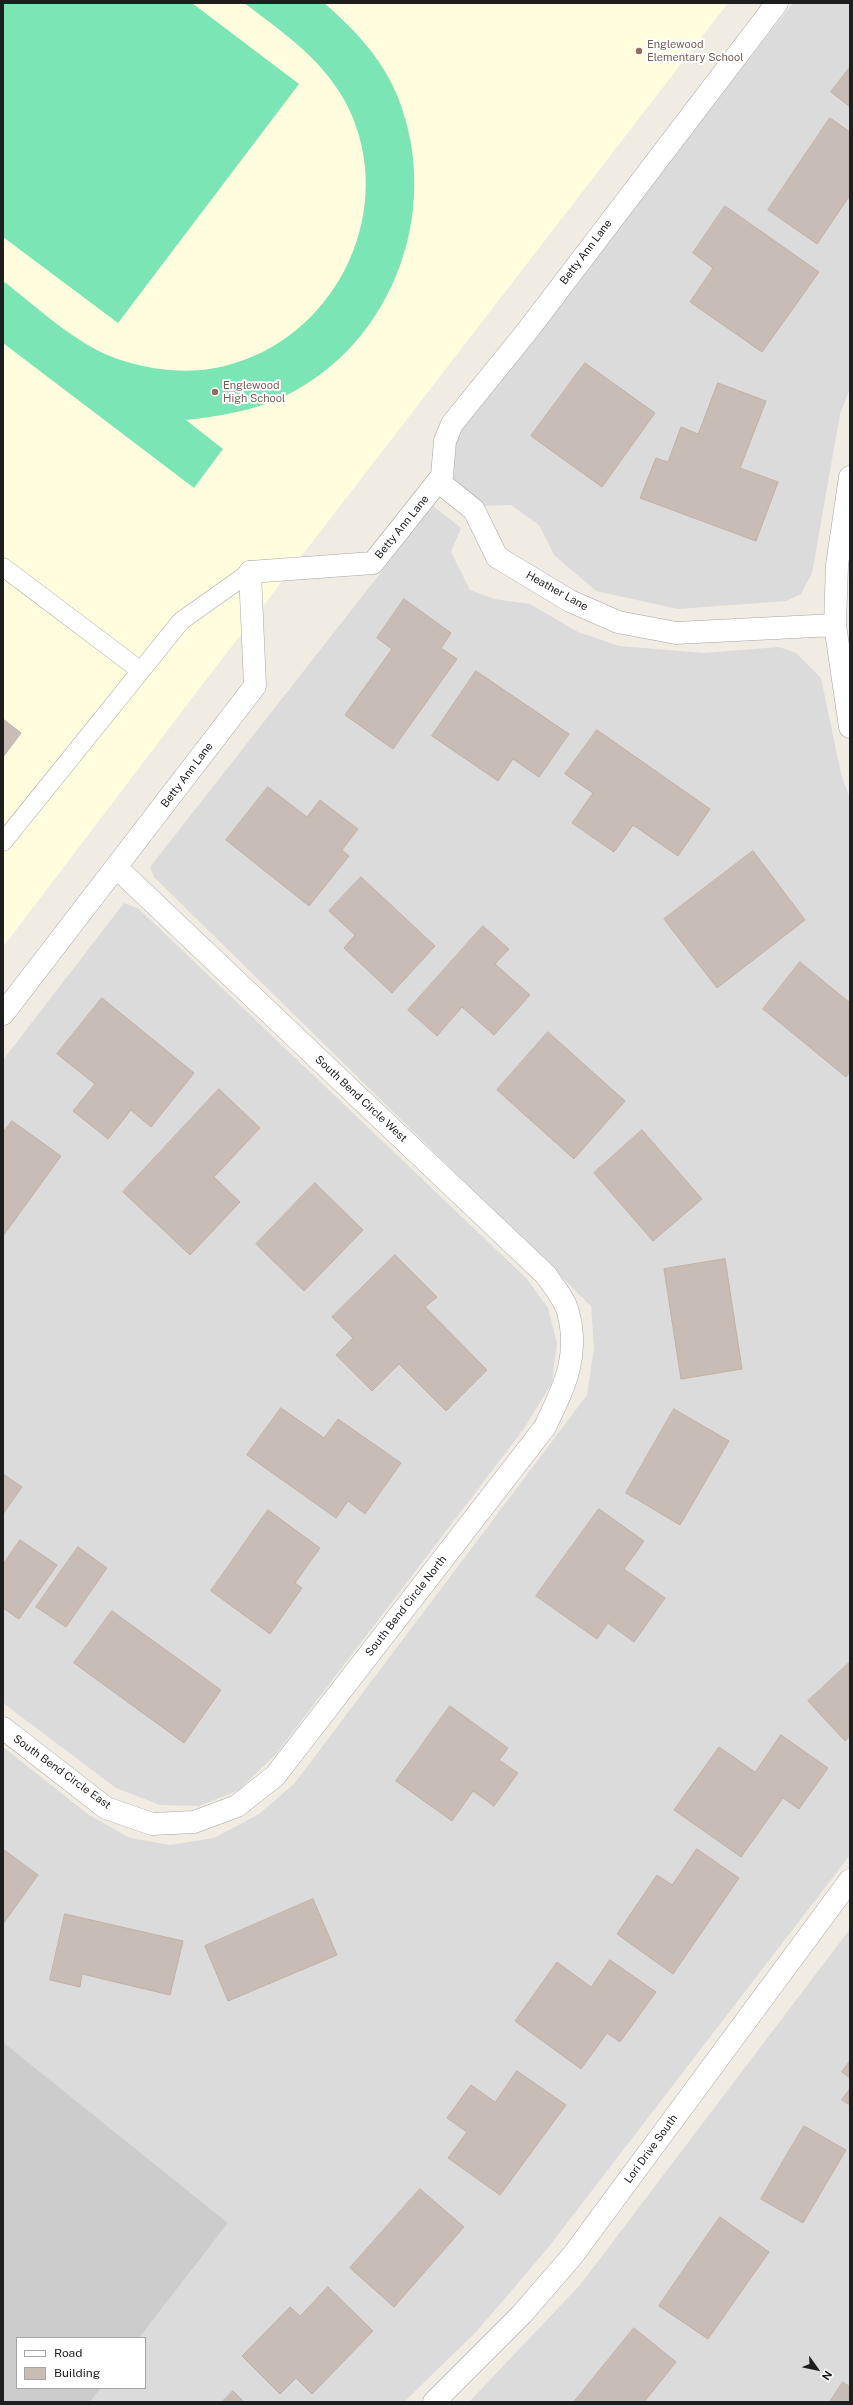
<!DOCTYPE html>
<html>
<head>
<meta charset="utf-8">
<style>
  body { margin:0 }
  #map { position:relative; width:853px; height:2405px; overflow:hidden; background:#f0ebe3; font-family:"Public Sans",sans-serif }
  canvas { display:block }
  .frame { position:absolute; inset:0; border:4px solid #1e1e1e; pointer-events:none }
  .legend { position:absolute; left:16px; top:2337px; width:130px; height:52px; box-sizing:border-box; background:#fff; border:1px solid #a5a5a5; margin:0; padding:5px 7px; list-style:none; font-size:12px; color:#1e1e1e }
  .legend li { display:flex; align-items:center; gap:8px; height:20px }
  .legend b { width:20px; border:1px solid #a5a5a5 }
  .north { position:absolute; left:797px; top:2349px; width:40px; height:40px; -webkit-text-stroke:3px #fff; paint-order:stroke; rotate:123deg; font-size:11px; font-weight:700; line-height:16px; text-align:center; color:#1e1e1e }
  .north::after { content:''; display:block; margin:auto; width:14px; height:18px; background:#1e1e1e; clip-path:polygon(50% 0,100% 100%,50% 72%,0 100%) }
</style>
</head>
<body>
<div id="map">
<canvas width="853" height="2405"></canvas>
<div class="frame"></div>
<ul class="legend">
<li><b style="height:5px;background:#fff"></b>Road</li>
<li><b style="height:11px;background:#c8bcb6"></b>Building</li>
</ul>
<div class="north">N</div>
</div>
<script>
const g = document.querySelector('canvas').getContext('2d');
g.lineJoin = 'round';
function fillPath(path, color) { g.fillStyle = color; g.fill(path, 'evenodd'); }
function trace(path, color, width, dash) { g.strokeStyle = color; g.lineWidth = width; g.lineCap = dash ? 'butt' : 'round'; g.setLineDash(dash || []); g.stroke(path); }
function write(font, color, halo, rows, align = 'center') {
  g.font = font + ' "Public Sans",sans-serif'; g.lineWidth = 4; g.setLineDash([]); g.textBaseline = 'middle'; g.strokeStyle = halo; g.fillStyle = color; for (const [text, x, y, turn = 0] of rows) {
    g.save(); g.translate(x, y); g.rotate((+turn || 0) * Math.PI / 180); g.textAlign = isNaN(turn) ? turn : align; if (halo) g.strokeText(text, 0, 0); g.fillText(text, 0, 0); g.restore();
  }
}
fillPath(new Path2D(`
  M793,3H850V388L840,414L812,573L801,594L786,601L678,609L596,591L554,555L539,525L511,505L482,506L451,483L452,438Z
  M433,506L461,528L451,552L470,590L494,599L530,604L578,632L619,646L704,653L779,647L796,653L821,678L841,774L850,798V1855L547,2249L477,2331L404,2402H90L101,2388H145V2338H139L228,2223L3,2042V1747L89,1815L130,1838L170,1845L214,1838L259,1814L294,1784L587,1395L594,1348L591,1306L154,877L150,867Z
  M124,903L139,909L527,1279L548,1308L557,1343L552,1383L523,1430L276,1754L239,1790L199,1806L160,1805L116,1788L3,1703V1060Z
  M850,1929V2402H469L580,2285Z`), '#dcdbdb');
fillPath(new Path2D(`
  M3,3H728L202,685L3,947Z`), '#fffddd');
fillPath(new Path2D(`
  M3,2042L228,2223L139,2338H17V2388H101L90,2402H3Z`), '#ccc');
fillPath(new Path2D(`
  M3,3H192L299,84L118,323L3,237Z
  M244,3H324C352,27 377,53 393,86C446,200 397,343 283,397C252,411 220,416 186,420L223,449L194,488L3,343V281C40,309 79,348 124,361C160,372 199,375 235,363C340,331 397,207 348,107C325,61 284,33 244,3Z`), '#7be5b5');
const building = new Path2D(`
  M850,67V107L831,92Z
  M830,118L850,132V195L817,244L768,210Z
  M725,206L819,272L762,352L690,302L713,268L693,253Z
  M585,363L655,413L602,487L531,436Z
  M718,383L766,401L740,468L778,482L756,541L640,498L656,458L668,462L681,427L698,434Z
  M404,599L451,633L441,648L457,659L393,749L345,715L392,649L377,638Z
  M476,671L569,734L539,777L513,759L498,781L432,736Z
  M3,719L21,733L3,757Z
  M597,730L710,809L678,856L633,825L614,852L572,823L593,793L565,774Z
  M268,787L307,817L320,800L358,829L342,850L349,856L309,906L226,840Z
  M753,851L805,920L717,988L664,919Z
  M361,877L435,946L392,993L344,948L355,935L329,911Z
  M483,926L509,949L495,964L530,995L494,1035L462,1007L437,1036L408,1010Z
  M800,962L850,1003V1072L846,1077L763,1009Z
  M102,998L194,1073L151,1127L131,1110L108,1139L73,1111L95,1084L57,1054Z
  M548,1032L625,1101L574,1159L497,1090Z
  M219,1089L260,1128L214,1177L240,1202L190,1255L123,1192Z
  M12,1121L61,1156L3,1236V1133Z
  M642,1130L702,1199L653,1241L594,1173Z
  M315,1183L363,1230L304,1291L256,1244Z
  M395,1255L437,1297L425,1307L487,1370L446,1411L399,1364L372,1391L336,1355L353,1338L332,1317Z
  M725,1259L742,1369L681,1379L664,1269Z
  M281,1408L324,1438L338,1419L401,1463L365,1514L348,1501L336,1518L247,1455Z
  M674,1409L729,1441L680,1525L626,1493Z
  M3,1474L22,1487L3,1514Z
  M599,1509L644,1541L624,1569L665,1598L634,1642L608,1623L597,1639L536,1596Z
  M268,1510L320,1548L295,1583L302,1588L270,1634L211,1591Z
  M20,1540L57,1565L19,1619L3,1608V1565Z
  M78,1547L107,1568L66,1627L36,1607Z
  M112,1611L221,1690L184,1743L74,1663Z
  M850,1662V1736L845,1741L808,1701Z
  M450,1706L508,1748L499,1760L518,1773L494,1806L473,1791L452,1821L396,1781Z
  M781,1735L828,1768L799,1809L783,1798L741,1857L674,1810L719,1747L755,1772Z
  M3,1849L38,1875L3,1924Z
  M697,1849L739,1878L673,1974L617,1934L657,1875L672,1885Z
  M313,1899L337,1955L228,2001L205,1946Z
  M65,1914L183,1941L170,1995L82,1974L80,1987L50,1980Z
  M610,1960L656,1992L620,2042L607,2033L581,2069L515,2021L557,1962L591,1987Z
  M850,2061V2078L842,2072Z
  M517,2071L566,2105L500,2195L448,2158L467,2132L447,2118L471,2085L495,2102Z
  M850,2089V2105L842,2100Z
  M804,2126L846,2150L803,2223L761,2199Z
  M420,2189L464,2227L394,2307L350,2268Z
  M720,2217L769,2252L708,2339L659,2306Z
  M328,2287L373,2331L312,2394L296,2378L280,2394L242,2356L290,2307L300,2316Z
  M634,2328L676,2362L644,2402H574Z
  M843,2382L850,2387V2402H830Z
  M233,2391L244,2402H222Z`);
fillPath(building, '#c8bcb6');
trace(building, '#c3b0a4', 1);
const service = new Path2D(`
  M3,567L141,671
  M3,842L181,621L250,572`);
const pedestrian = new Path2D(`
  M438,481L474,510L497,557
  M250,572L373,563L442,476L445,441L452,424L528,330L777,3`);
const minor = new Path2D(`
  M850,477L837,565L835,625L850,727
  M497,557L570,601L618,622L676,633L835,625
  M3,1014L255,686L250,572
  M3,1728L106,1808L152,1824L194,1822L237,1806L275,1776L545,1427C564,1387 580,1357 568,1312C565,1299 553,1286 546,1275L117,868
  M434,2402L522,2314L573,2255L850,1880`);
trace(service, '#a5a5a5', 19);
trace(pedestrian, '#a5a5a5', 23);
trace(minor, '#a5a5a5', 23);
trace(service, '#fff', 18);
trace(pedestrian, '#fff', 22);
trace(minor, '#fff', 22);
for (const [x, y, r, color] of [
  [639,51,4,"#8d6e63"],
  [215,392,4,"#8d6e63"]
]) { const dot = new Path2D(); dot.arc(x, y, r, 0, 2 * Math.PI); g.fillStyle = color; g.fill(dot); trace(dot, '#fff', 1.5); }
write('11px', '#785e54', '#fff', [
  ["Englewood",647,45],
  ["Elementary School",647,58],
  ["Englewood",223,386],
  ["High School",223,399]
], 'left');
write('11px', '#1e1e1e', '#fff', [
  ["Betty Ann Lane",586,252,-53],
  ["Betty Ann Lane",402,527,-51],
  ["Heather Lane",557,591,29],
  ["Betty Ann Lane",187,775,-53],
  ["South Bend Circle West",361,1099,43],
  ["South Bend Circle North",406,1606,-52],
  ["South Bend Circle East",62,1772,36],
  ["Lori Drive South",651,2149,-54]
]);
</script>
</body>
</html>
